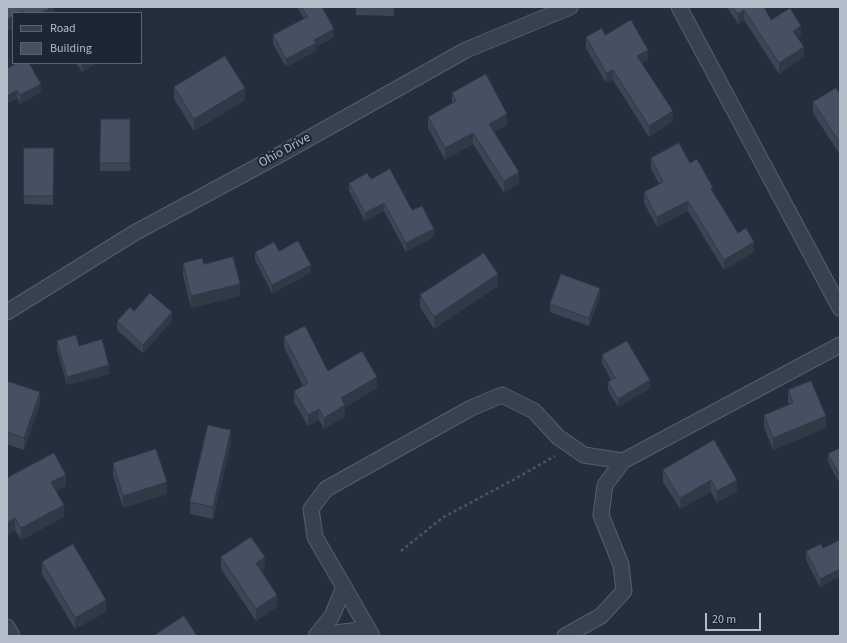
<!DOCTYPE html>
<html>
<head>
<meta charset="utf-8">
<style>
  body { margin:0 }
  #map { position:relative; width:847px; height:643px; overflow:hidden; background:#242f3e; font-family:"Source Sans 3",sans-serif }
  canvas { display:block }
  .frame { position:absolute; inset:0; border:8px solid #b4bcc9; pointer-events:none }
  .legend { position:absolute; left:12px; top:12px; width:130px; height:52px; box-sizing:border-box; background:#1d2633; border:1px solid #59626f; margin:0; padding:5px 7px; list-style:none; font-size:12px; color:#b4bcc9 }
  .legend li { display:flex; align-items:center; gap:8px; height:20px }
  .legend b { width:20px; border:1px solid #59626f }
  .scale { position:absolute; left:705px; top:613px; width:56px; height:18px; box-sizing:border-box; border:2px solid #b4bcc9; border-top:0; padding-left:5px; font-size:12px; line-height:14px; white-space:nowrap; color:#b4bcc9; -webkit-text-stroke:3px #1d2633; paint-order:stroke }
</style>
</head>
<body>
<div id="map">
<canvas width="847" height="643"></canvas>
<div class="frame"></div>
<ul class="legend">
<li><b style="height:5px;background:#38414e"></b>Road</li>
<li><b style="height:11px;background:#455162"></b>Building</li>
</ul>
<div class="scale">20 m</div>
</div>
<script>
const g = document.querySelector('canvas').getContext('2d');
g.lineJoin = 'round';
function trace(path, color, width, dash) { g.strokeStyle = color; g.lineWidth = width; g.lineCap = dash ? 'butt' : 'round'; g.setLineDash(dash || []); g.stroke(path); }
function fillPath(path, color) { g.fillStyle = color; g.fill(path, 'evenodd'); }
function write(font, color, halo, rows, align = 'center') {
  g.font = font + ' "Source Sans 3",sans-serif'; g.lineWidth = 4; g.setLineDash([]); g.textBaseline = 'middle'; g.strokeStyle = halo; g.fillStyle = color; for (const [text, x, y, turn = 0] of rows) {
    g.save(); g.translate(x, y); g.rotate((+turn || 0) * Math.PI / 180); g.textAlign = isNaN(turn) ? turn : align; if (halo) g.strokeText(text, 0, 0); g.fillText(text, 0, 0); g.restore();
  }
}
const minor = new Path2D(`
  M679,7L840,308
  M7,312L136,232L281,154L466,50L570,7
  M7,627L12,636
  M318,635L368,629
  M316,636L332,616L344,587
  M372,636L344,587L315,537L311,509L326,489L471,408L502,395L534,411L558,437L584,455L623,461
  M565,636L601,616L624,591L621,565L601,515L605,485L623,461L840,345`);
trace(minor, '#565f6c', 17);
trace(new Path2D(`
  M401,551L442,518L513,480L555,456`), '#44595c', 2.5, [3, 3]);
trace(minor, '#38414e', 15);
fillPath(new Path2D(`
  M297,7H322L334,37L316,47V51L286,67L273,44V35L304,19Z
  M356,7H394V16L356,15Z
  M727,7H764L771,20L801,36L798,38L804,57L779,74L744,20L738,24Z
  M605,35L648,60L642,63L673,121L649,137L613,80L606,83L586,48V37Z
  M76,63H97L82,72Z
  M7,69L41,92L20,104L17,98L7,104Z
  M174,87L245,100L194,131L174,99Z
  M452,93L507,125L494,132L519,183L504,193L473,144L445,160L428,128V117L452,103Z
  M840,94V155L813,113V102Z
  M101,119H130V171H100Z
  M24,148H54L53,205L24,204Z
  M651,158L690,163L713,192L738,233L754,252L724,270L688,211L657,227L644,203V192L659,184L651,169Z
  M371,179L412,210L434,237L406,252L384,211L365,221L349,191V183Z
  M279,251L311,273L272,293L255,260V252Z
  M183,263L204,264L240,296L191,308L183,275Z
  M498,286L434,329L420,307V295Z
  M600,296L589,326L550,312V304Z
  M117,321H172L143,353L117,330Z
  M284,337L328,371L377,388L345,407V416L324,429L319,420L308,426L294,402V391L303,386L284,347Z
  M57,341L79,346L109,374L67,385L57,349Z
  M602,355L650,388L618,407L608,390V382L611,380L602,363Z
  M7,381L40,404L24,450L7,444Z
  M788,390L826,428L773,450L764,427V415L789,404L788,402Z
  M714,440L737,491L717,503L711,492L680,509L663,482V470Z
  M231,442L213,519L190,514V502Z
  M840,448V484L828,462V454Z
  M113,463L167,494L123,508L113,475Z
  M7,478L66,486L56,491L64,517L21,540L15,530L7,535Z
  M821,544L820,587L806,560V551Z
  M221,557L265,569L262,571L277,607L256,621L221,569Z
  M42,562L106,612L75,629L42,574Z`), '#3b4654');
fillPath(new Path2D(`
  M52,7H54V13H41Z
  M744,10V20L738,24V14Z
  M13,16V28L7,31V20Z
  M801,26V36L793,41V31Z
  M334,29V37L316,47V51L286,67V59L314,40Z
  M804,47V57L779,74V63Z
  M648,50V60L637,66V56Z
  M84,63H97L82,72V64Z
  M613,70V80L606,83V73Z
  M41,84V92L20,104V95Z
  M245,88V100L194,131V119Z
  M17,90V98L7,104V96Z
  M673,111V121L649,137V126Z
  M507,114V125L489,135V124Z
  M473,133V144L445,160V148Z
  M519,172V183L504,193V181Z
  M688,201V211L657,227V217Z
  M384,203V211L365,221V213Z
  M434,229V237L406,252V243Z
  M754,242V252L724,270V260Z
  M311,265V273L272,293V285Z
  M498,274V286L434,329V317Z
  M240,284V296L191,308V296Z
  M600,288V296L589,326V318Z
  M172,312V321L143,353V345Z
  M109,365V374L67,385V377Z
  M377,377V388L345,407V416L324,429V418L341,398Z
  M650,380V388L618,407V399Z
  M40,392V404L24,450V438Z
  M319,409V420L308,426V415Z
  M826,416V428L773,450V438Z
  M231,430V442L213,519V507Z
  M66,475V486L51,494V482Z
  M711,480V492L680,509V498Z
  M737,480V491L717,503V491Z
  M167,482V494L123,508V496Z
  M64,505V517L21,540V528Z
  M15,518V530L7,535V523Z
  M265,557V569L256,575V563Z
  M840,569V577L820,587V579Z
  M277,595V607L256,621V609Z
  M106,600V612L75,629V618Z`), '#303945');
const building = new Path2D(`
  M7,7H52L41,13H24L22,11L19,13H13V16L7,20Z
  M302,7H322L334,29L314,40L316,43L286,59L273,35L307,17Z
  M733,7H764L771,20L790,8L801,26L793,31L804,47L779,63L744,10L738,14Z
  M631,20L648,50L637,56L673,111L649,126L613,70L606,73L586,37L602,28L605,35Z
  M225,56L245,88L194,119L174,87Z
  M17,63H29L41,84L20,95L17,90L7,96V69Z
  M486,74L507,114L489,124L519,172L504,181L473,133L445,148L428,117L456,101L452,93Z
  M836,88L840,94V143L813,102Z
  M101,119H130V163H100Z
  M679,143L690,163L697,159L713,188L711,189L738,233L746,228L754,242L724,260L688,201L657,217L644,192L663,182L651,158Z
  M24,148H54L53,196H24Z
  M390,169L412,210L422,206L434,229L406,243L384,203L365,213L349,183L367,173L371,179Z
  M298,241L311,265L272,285L255,252L274,242L279,251Z
  M484,253L498,274L434,317L420,295Z
  M233,257L240,284L191,296L183,263L202,258L204,264Z
  M561,274L600,288L589,318L550,304Z
  M150,293L172,312L143,345L117,321L130,307L134,311Z
  M305,326L328,371L362,351L377,377L341,398L345,405L324,418L319,409L308,415L294,391L308,383L284,337Z
  M76,335L79,346L102,339L109,365L67,377L57,341Z
  M627,341L650,380L618,399L608,382L615,378L602,355Z
  M7,381L40,392L24,438L7,432Z
  M811,381L826,416L773,438L764,415L793,403L788,390Z
  M208,425L231,430L213,507L190,502Z
  M714,440L737,480L717,491L711,480L680,498L663,470Z
  M840,448V476L828,454Z
  M156,449L167,482L123,496L113,463Z
  M54,453L66,475L51,482L64,505L21,528L15,518L7,523V478Z
  M251,537L265,557L256,563L277,595L256,609L221,557Z
  M840,540V569L820,579L806,551L821,544L823,548Z
  M73,544L106,600L75,618L42,562Z
  M184,616L197,636H156L155,635Z`);
fillPath(building, '#455162');
trace(building, '#303945', 1);
write('13px', '#b4bcc9', '#1d2633', [
  ["Ohio Drive",285,151,-29]
]);
</script>
</body>
</html>
